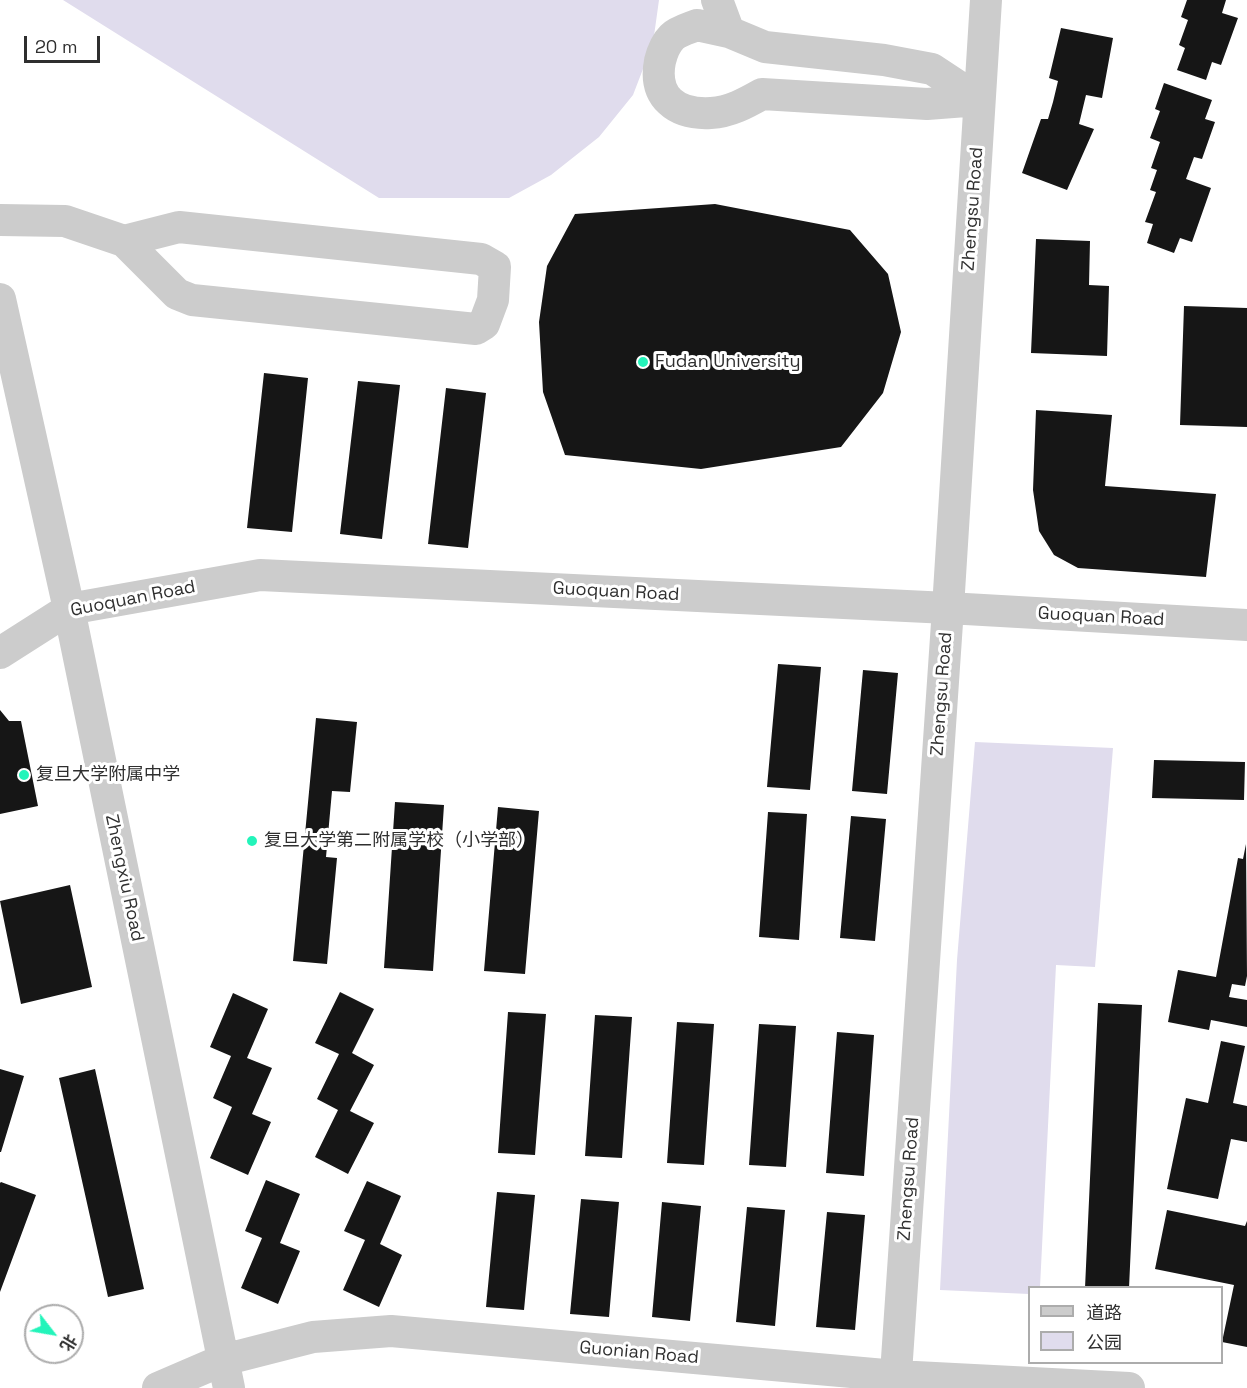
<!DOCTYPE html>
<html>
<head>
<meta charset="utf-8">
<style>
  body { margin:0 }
  #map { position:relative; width:1247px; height:1388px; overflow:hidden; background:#fff; font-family:"Space Grotesk","Noto Sans SC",sans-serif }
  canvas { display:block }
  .legend { position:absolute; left:1028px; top:1286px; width:195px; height:78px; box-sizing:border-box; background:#fff; border:2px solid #acacac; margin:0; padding:8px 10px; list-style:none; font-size:18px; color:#2f2f2f }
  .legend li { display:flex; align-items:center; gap:12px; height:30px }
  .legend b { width:30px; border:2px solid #acacac }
  .north { position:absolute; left:24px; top:1304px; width:60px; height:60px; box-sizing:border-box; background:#fff; border:2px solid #acacac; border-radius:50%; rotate:121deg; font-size:16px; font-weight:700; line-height:24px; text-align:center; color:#2f2f2f }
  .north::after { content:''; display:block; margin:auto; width:21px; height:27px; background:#23f4ba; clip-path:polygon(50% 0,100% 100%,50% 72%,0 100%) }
  .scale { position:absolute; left:24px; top:36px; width:76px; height:27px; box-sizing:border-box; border:3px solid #2f2f2f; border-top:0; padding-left:8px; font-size:18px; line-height:21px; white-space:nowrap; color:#2f2f2f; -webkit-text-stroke:4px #fff; paint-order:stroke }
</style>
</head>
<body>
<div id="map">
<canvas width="1247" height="1388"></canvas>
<ul class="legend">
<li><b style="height:8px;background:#ccc"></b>道路</li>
<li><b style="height:16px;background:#e0dced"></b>公园</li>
</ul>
<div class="north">北</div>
<div class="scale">20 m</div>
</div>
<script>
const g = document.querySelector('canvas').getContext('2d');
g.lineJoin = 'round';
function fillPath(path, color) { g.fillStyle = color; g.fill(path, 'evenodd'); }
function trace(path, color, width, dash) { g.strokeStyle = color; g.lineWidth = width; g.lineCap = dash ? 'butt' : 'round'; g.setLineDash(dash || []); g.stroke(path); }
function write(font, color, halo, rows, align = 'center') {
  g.font = font + ' "Space Grotesk","Noto Sans SC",sans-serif'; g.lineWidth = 6; g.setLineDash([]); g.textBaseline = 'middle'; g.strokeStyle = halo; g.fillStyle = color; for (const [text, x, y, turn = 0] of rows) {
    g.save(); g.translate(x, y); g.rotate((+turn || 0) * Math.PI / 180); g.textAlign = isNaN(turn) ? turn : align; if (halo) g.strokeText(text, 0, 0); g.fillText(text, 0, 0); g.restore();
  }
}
fillPath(new Path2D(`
  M63,0H659L653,43L633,95L599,137L551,175L509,198H379Z
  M975,742L1113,748L1095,967L1056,965L1040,1287L1030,1288L1029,1294L940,1290L957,960Z`), '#e0dced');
fillPath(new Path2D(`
  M1187,0H1226L1222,13L1238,18L1221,65L1212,62L1206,80L1177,70L1185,48L1179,45L1188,20L1181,17Z
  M1061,28L1113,38L1102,98L1086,95L1079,124L1094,129L1067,190L1022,173L1041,119H1048L1053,102L1058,81L1049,78Z
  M1164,83L1212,100L1205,119L1215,122L1202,159L1194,157L1186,179L1211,188L1192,242L1180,238L1174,253L1147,243L1153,224L1145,222L1156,192L1150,190L1157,170L1151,168L1160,142L1150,138L1160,111L1155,109Z
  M715,204L850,230L888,274L901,332L883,393L841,447L701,469L565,455L543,392L539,322L547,266L575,214Z
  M1036,239L1090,241L1089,285L1109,286L1107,356L1031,353Z
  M1184,306L1247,308V427L1180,425Z
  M264,373L308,378L292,532L247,528Z
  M358,381L400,385L382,539L340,534Z
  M446,388L486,393L468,548L428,544Z
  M1036,410L1112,415L1105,486L1216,494L1206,577L1078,568L1054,555L1039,531L1033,490Z
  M778,664L821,667L810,790L767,787Z
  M863,670L898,673L887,794L852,791Z
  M0,710L9,721H21L38,806L0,814Z
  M316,718L357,722L350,792L332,791L326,857L337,858L327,964L293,961Z
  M1154,760L1245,762L1244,800L1152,798Z
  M395,802L444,805L433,971L384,968Z
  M498,807L539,811L525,974L484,971Z
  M768,812L807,814L799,940L759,937Z
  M851,816L886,819L875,941L840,938Z
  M1246,844L1247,976L1245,986L1232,984L1229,997L1247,1000V1027L1211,1020L1209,1030L1168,1022L1178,970L1216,977L1238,858L1243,859Z
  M70,885L92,987L21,1004L0,901Z
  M340,992L374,1009L352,1053L374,1065L350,1111L374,1123L348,1174L315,1157L338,1110L317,1099L339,1054L315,1043Z
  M233,993L268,1009L247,1058L272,1068L252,1114L271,1122L248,1175L210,1158L232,1107L213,1098L231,1056L210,1047Z
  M1098,1003L1142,1005L1129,1288H1085Z
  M508,1012L546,1014L535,1155L498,1153Z
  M595,1015L632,1017L622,1158L585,1156Z
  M677,1022L714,1024L704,1165L667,1163Z
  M759,1024L796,1026L786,1167L749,1165Z
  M837,1032L874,1035L864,1176L826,1173Z
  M1221,1041L1245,1046L1233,1103L1247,1106V1142L1231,1139L1218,1199L1167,1189L1186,1098L1208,1103Z
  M0,1069L24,1076L1,1152H0Z
  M95,1069L144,1289L108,1297L59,1078Z
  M266,1180L300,1194L280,1243L300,1251L278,1304L241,1288L262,1238L245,1231Z
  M367,1181L401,1196L380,1244L402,1255L379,1307L343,1290L365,1240L344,1231Z
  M1,1182L36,1195L0,1292V1183Z
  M497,1192L535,1195L524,1310L486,1307Z
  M581,1199L619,1202L609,1317L570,1314Z
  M662,1202L701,1206L690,1321L652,1317Z
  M747,1207L785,1210L775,1326L736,1322Z
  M1167,1210L1245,1226L1247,1221V1347L1222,1342L1234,1285L1155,1269Z
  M827,1212L865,1215L855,1330L816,1327Z`), '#161616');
trace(new Path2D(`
  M717,0L729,32
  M697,25L729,32L765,47L884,60L932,69L979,100L927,104L762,94C746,103 730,112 711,113C676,115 653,97 660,61C662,53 666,43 672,37C678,31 690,28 697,25Z
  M0,220L65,221L124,241L177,294L192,300L476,329L484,324L493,300L495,267L481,259L179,227L124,241
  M0,299L69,609L229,1388
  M0,653L69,609L260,575L948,608L1247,625
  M158,1388L223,1360L313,1337L391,1331L896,1376L1129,1388
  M895,1388L948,608L986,0`), '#ccc', 32);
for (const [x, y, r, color] of [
  [643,362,6,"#23f4ba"],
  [24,775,6,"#23f4ba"],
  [252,841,6,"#23f4ba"]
]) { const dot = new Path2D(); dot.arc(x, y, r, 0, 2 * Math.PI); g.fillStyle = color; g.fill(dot); trace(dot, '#fff', 2); }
write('18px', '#2f2f2f', '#fff', [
  ["Zhengsu Road",973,209,-86],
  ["Guoquan Road",616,592,3],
  ["Guoquan Road",133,599,-11],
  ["Guoquan Road",1101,617,3],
  ["Zhengsu Road",942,694,-86],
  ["Zhengxiu Road",124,878,78],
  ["Zhengsu Road",909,1179,-86],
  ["Guonian Road",639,1353,5]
]);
write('18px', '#2f2f2f', '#fff', [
  ["Fudan University",655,362],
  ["复旦大学附属中学",36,775],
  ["复旦大学第二附属学校（小学部）",264,841]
], 'left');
</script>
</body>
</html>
